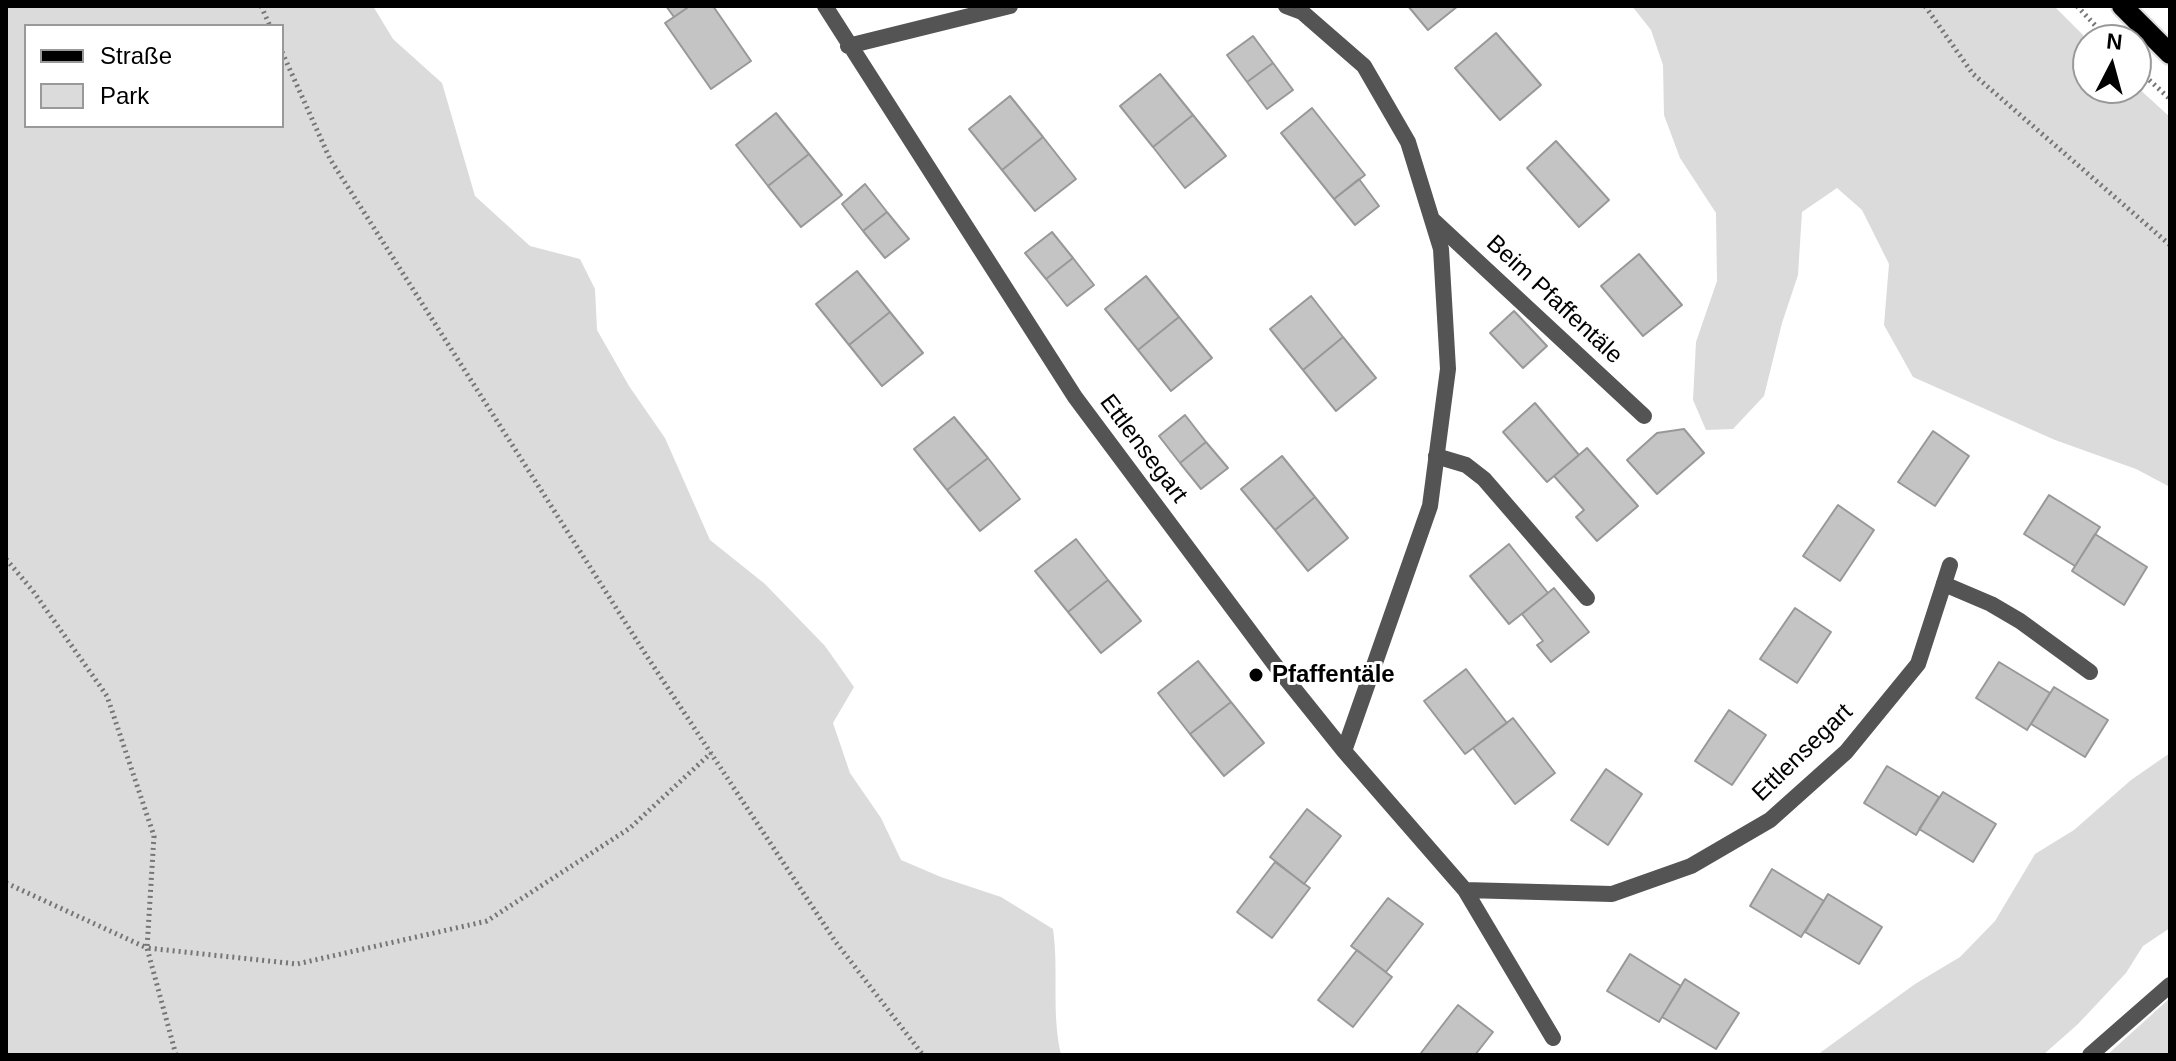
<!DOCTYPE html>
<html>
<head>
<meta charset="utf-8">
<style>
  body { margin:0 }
  #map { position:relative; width:2176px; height:1061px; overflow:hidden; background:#fff; font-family:Helvetica,sans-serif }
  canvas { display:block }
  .frame { position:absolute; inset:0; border:8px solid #000; pointer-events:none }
  .legend { position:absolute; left:24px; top:24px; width:260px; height:104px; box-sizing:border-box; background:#fff; border:2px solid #999; margin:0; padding:10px 14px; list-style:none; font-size:24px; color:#000 }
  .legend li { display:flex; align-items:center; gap:16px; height:40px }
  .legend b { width:40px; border:2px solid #999 }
  .north { position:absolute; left:2072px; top:24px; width:80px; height:80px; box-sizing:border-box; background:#fff; border:2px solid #999; border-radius:50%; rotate:6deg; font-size:22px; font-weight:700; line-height:32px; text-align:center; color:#000 }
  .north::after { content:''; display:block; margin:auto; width:28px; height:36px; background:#000; clip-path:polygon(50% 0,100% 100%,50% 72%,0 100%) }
</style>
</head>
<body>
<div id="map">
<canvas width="2176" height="1061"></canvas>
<div class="frame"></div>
<ul class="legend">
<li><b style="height:10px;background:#000"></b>Straße</li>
<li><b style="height:22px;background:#dbdbdb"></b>Park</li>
</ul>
<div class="north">N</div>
</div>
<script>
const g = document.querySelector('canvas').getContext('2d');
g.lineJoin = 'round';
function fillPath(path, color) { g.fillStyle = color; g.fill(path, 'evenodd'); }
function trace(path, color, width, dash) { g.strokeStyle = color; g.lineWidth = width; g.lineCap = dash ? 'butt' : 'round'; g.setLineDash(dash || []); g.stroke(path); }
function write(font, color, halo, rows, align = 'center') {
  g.font = font + ' Helvetica,sans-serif'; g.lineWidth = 6; g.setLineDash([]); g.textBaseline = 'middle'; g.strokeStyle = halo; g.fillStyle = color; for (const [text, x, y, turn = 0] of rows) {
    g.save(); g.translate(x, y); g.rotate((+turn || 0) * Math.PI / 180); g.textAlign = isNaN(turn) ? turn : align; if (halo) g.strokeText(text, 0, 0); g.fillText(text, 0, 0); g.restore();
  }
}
fillPath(new Path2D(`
  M6,6H373L393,39L442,83L475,196L530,246L580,259L595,289L597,330L629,386L665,438L710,540L765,584L825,646L854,687L833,723L850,773L881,818L901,860L941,877L1001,897L1053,929C1059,972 1051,1012 1061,1055H6ZM26,26H282V126H26Z
  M1632,6H2054L2088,40V88L2136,86L2170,117V487L2136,469L2055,440L1913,377L1884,325L1889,264L1862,210L1837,188L1802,212L1798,275L1782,323L1764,396L1733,429L1706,430L1693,400L1696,342L1717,281L1716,213L1680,158L1664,115L1663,65L1651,30Z
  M2170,753V928L2143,946L2126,973L2078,1024L2043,1055H1817L1915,984L1960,957L1995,921L2035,854L2074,830L2131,780Z
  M2170,998V1055H2107Z`), '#dbdbdb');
const building = new Path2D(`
  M666,6H690L674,17Z
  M690,6H713L751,61L711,89L665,23Z
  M1408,6H1458L1428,30Z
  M1496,33L1541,85L1500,120L1455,68Z
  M1253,36L1273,63L1247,82L1227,55Z
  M1273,63L1293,90L1267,109L1247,82Z
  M1160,74L1193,115L1153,147L1120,106Z
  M1010,96L1043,137L1002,170L969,129Z
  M1312,108L1365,175L1334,199L1281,133Z
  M776,113L809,154L768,186L736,145Z
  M1193,115L1226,156L1185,188L1153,147Z
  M1043,137L1076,179L1035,211L1002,170Z
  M1556,141L1609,200L1579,227L1527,168Z
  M809,154L842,195L801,227L768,186Z
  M1359,179L1379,206L1355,225L1334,199Z
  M865,184L887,212L863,231L842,204Z
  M887,212L909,239L885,258L863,231Z
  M1052,232L1073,258L1046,279L1025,253Z
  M1639,254L1682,305L1643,336L1601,286Z
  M1073,258L1094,285L1067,306L1046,279Z
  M857,271L890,312L849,345L816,304Z
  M1146,276L1179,317L1138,350L1105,309Z
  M1311,296L1343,337L1303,370L1270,329Z
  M1514,311L1547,346L1523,368L1490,333Z
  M890,312L923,353L882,386L849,345Z
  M1179,317L1212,358L1171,391L1138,350Z
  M1343,337L1376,378L1336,411L1303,370Z
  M1535,403L1579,455L1547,482L1503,432Z
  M1185,415L1206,442L1180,463L1159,436Z
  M954,417L988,458L947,490L914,449Z
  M1684,429L1704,453L1657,494L1627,460L1657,433Z
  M1933,431L1969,456L1935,506L1898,482Z
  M1206,442L1228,468L1201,489L1180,463Z
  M1587,448L1638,506L1597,541L1576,517L1584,510L1554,476Z
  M1282,456L1315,497L1275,530L1241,489Z
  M988,458L1020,499L980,531L947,490Z
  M2049,495L2100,527L2075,566L2024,534Z
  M1315,497L1348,538L1308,571L1275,530Z
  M1838,505L1874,530L1840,581L1803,556Z
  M2095,534L2147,567L2124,605L2072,571Z
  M1076,539L1108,580L1068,612L1035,571Z
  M1509,544L1548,593L1509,624L1470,576Z
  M1108,580L1141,621L1101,653L1068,612Z
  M1554,588L1589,632L1551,662L1537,645L1543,641L1522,614Z
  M1795,608L1831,632L1797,683L1760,659Z
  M1198,661L1231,702L1190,734L1158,693Z
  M1999,662L2050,693L2027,730L1976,698Z
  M1466,669L1507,723L1465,754L1424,701Z
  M2054,687L2108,720L2085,757L2031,724Z
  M1231,702L1264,743L1224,776L1190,734Z
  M1729,710L1766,735L1732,785L1695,761Z
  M1513,718L1555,773L1515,804L1473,748Z
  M1887,766L1939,797L1916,835L1864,803Z
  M1606,769L1642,794L1608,845L1571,820Z
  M1943,792L1996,824L1973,862L1919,829Z
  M1307,809L1341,836L1304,884L1270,857Z
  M1275,862L1310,888L1272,938L1237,912Z
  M1772,869L1824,901L1801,937L1750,906Z
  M1828,894L1882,927L1859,964L1805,932Z
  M1388,898L1423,924L1386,972L1351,946Z
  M1357,950L1392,977L1353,1027L1318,1000Z
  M1630,954L1681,986L1659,1022L1607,991Z
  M1685,979L1739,1013L1716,1049L1662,1017Z
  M1458,1005L1493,1032L1475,1055H1423L1421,1053Z`);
fillPath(building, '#c4c4c4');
trace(building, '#989898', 2);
const primary = new Path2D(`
  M2122,6L2170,54`);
trace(primary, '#dbdbdb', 24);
trace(new Path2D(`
  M261,6L270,26
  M1925,6L1973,74L2170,245
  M2077,6L2109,40
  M282,52L330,159L648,658L835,941L923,1055
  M2136,68L2170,99
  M6,559L33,591L107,696L154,836L147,948L297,964L487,921L630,828L711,753
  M6,883L147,948L176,1055`), '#767676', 5, [2, 4]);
trace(new Path2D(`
  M1436,456L1466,465L1484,479L1587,598
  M1944,584L1991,604L2020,621L2090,672
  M2090,1055L2170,985`), '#545454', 16);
trace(new Path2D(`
  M825,6L1075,397L1275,665L1344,751L1465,890L1612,894L1691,866L1770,820L1846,752L1918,664L1950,565
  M1286,6L1302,12L1364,66L1408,142L1441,249L1448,369L1430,506L1344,751
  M848,46L1010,6
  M1433,220L1644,416
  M1465,890L1553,1038`), '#545454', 16);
trace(primary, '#000', 20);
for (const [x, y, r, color] of [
  [1256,675,8,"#000"]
]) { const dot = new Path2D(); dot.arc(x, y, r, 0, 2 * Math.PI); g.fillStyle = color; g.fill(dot); trace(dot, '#fff', 3); }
write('24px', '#000', '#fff', [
  ["Beim Pfaffentäle",1554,300,43],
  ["Ettlensegart",1143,449,53],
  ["Ettlensegart",1803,753,-44]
]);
write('bold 24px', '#000', '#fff', [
  ["Pfaffentäle",1272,675]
], 'left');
</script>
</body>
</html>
